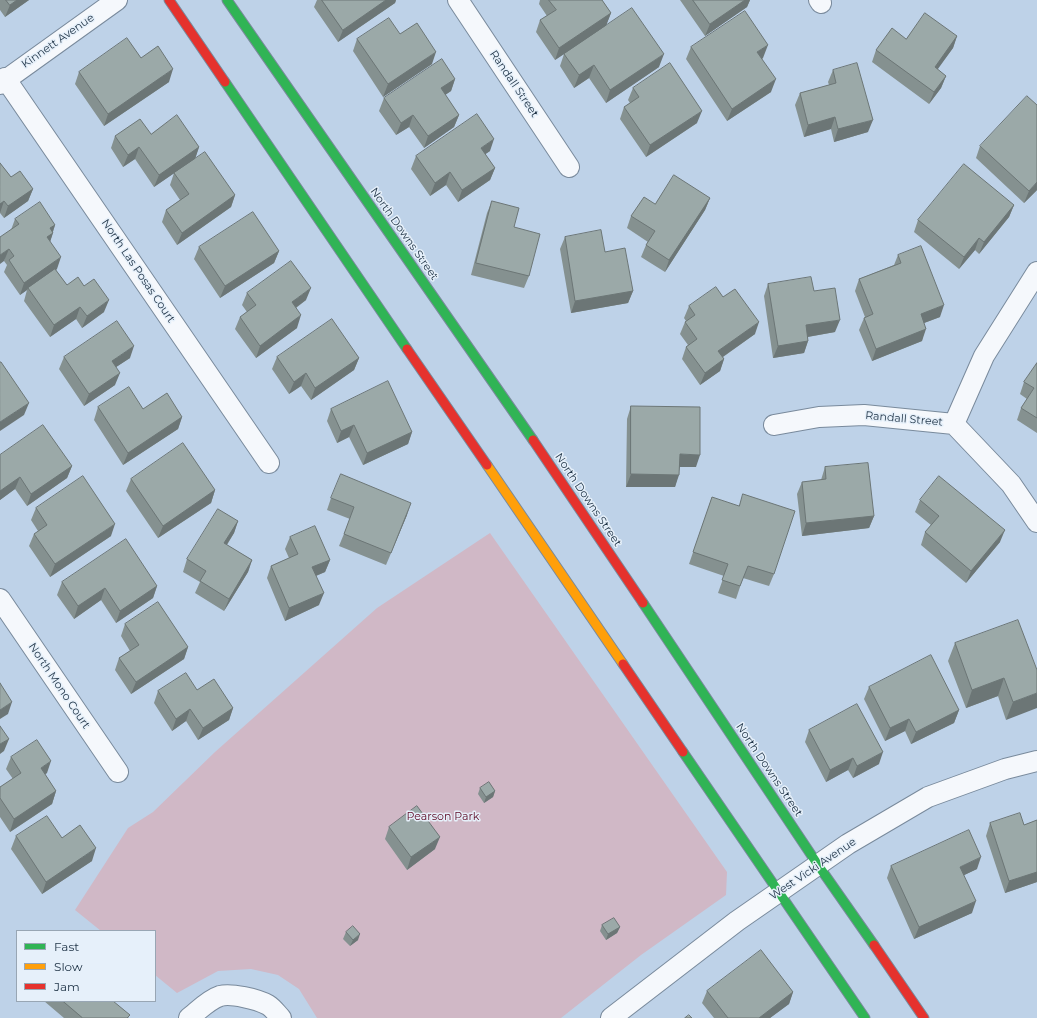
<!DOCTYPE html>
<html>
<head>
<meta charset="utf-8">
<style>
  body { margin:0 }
  #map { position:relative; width:1037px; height:1018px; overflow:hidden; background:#bed2e8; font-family:Montserrat,sans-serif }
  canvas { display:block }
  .legend { position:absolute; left:16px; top:930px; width:140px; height:72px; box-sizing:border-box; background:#e6f0fa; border:1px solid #98a6b4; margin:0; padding:5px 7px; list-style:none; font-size:12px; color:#23374a }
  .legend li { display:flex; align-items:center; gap:8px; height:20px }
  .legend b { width:20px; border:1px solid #98a6b4 }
</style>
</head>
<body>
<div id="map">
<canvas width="1037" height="1018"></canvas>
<ul class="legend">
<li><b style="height:5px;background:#30b455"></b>Fast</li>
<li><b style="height:5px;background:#ff9f0a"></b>Slow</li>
<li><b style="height:5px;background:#e5322d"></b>Jam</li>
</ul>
</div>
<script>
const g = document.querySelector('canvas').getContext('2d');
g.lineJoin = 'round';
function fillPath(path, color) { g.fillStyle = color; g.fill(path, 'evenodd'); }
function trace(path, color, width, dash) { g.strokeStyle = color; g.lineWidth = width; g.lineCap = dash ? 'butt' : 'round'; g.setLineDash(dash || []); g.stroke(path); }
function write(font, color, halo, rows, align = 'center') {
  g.font = font + ' Montserrat,sans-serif'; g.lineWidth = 3; g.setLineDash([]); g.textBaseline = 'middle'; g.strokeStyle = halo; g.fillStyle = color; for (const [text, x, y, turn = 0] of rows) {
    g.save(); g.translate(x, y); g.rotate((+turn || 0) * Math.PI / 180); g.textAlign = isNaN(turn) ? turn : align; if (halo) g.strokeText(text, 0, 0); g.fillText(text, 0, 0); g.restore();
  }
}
fillPath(new Path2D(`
  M490,533L727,872L726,895L641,955L561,1018H317L299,989L278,975L251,969L218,971L177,993L155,975V931H101L75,910L128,828L153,812L215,752L377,608Z`), '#d0b8c6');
const street = new Path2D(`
  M458,0L569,167
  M819,0L821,3
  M5,78L269,463
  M0,84L117,0
  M954,424L984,356L1037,272
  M774,425L819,417L864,415L954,424L1011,484L1037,522
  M0,599L118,772
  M189,1018C198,1011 208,1000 220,996C231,993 257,999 268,1005C273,1008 277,1014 281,1018
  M611,1018L737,921L848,844L928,797L1005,769L1037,761`);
const fast = new Path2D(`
  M227,0L533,440
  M225,82L407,349
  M643,603L818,865L874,945
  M683,752L865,1018`);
const slow = new Path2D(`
  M487,465L623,664`);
const jam = new Path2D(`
  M169,0L225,82
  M407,349L487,465
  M533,440L643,603
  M623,664L683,752
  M874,945L924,1018`);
trace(street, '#798a9c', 22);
trace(fast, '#798a9c', 11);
trace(slow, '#798a9c', 11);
trace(jam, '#798a9c', 11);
trace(street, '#f5f8fc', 20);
trace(fast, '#30b455', 9);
trace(slow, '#ff9f0a', 9);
trace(jam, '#e5322d', 9);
fillPath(new Path2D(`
  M0,0H29L5,17L0,10Z
  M317,0H396L395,3L338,42L314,7Z
  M540,0H602L611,13L606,25L659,67L606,103L589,78L574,88L560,66L564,54L555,60L536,32L540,20L547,16L539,4Z
  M680,0H750L747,7L705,36Z
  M400,34L432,64L383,97L353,51L357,39Z
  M957,36L953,48L937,69L946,76L941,88L929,104L872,62L876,50L906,39Z
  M691,47L763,58L762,59L771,92L727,121L686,59Z
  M141,58L169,82L104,126L75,84L79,72Z
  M833,70L868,132L834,142L831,129L804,137L795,105L800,93L829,85L828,82Z
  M455,79L451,91L445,95L459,115L454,127L424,148L409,127L396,135L379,111L384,98Z
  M633,88L697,123L646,157L620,119L624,107L630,103L628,100Z
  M151,134L199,147L195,159L235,195L231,207L177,245L162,222L166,210L180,200L170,185L174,173L154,187L135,159L123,167L111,148L115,136Z
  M980,146L1037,190L1024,203L976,158Z
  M490,151L485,154L495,168L490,180L458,202L446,185L430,196L411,169L416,156Z
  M0,163L11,177L33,189L28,201L4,218L0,213Z
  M710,198L705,210L665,272L641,257L646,245L648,242L627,228L631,216L655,204Z
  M492,201L514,227L529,276L524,288L471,275L487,213Z
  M1014,205L1009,217L979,254L975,250L959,269L914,232L918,220Z
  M15,219L55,225L50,242L57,269L56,270L67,285L84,286L104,312L82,328L76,319L50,337L24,301L27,290L20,295L4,272L7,265L4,261L11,230Z
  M565,237L605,252L633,291L628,303L571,313L560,249Z
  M199,247L279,251L274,263L220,298L194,259Z
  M898,255L940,317L924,323L922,341L872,361L859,330L864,318L865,317L855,291L859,279L894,265Z
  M768,284L814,291L835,332L808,337V341L804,353L773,358L764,296Z
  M247,293L306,300L296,308L297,328L256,358L235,329L240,317L247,312L242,305Z
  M723,297L755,334L723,357L724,359L720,371L700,385L682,359L686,347L688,345L680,334L685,322L686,321L684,318L689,306Z
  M64,357L130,358L116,367L115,385L84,406L59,369Z
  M277,357L359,358L354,370L311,400L301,386L289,394L272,369Z
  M1037,363V433L1017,420L1021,408L1027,399L1020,394L1024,382Z
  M631,406L696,467H680L675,487H626L627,419Z
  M98,407L143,409L182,417L178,429L123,465L94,420Z
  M331,409L412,432L408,444L363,465L349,437L337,443L327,421Z
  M0,455L72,466L67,478L27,506L15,489L0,500Z
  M825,467L874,516L869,528L802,536L797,494L802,482L821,480Z
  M131,479L215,490L211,503L158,538L126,491Z
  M712,497L774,574L769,586L743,578L736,599L718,593L724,576L689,564Z
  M331,498L407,515L386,565L339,546L350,519L327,510Z
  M920,500L1000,542L966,583L921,545L925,532L931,525L915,512Z
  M36,508L111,536L50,577L29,546L34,534L38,531L31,520Z
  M238,521L234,533L227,545L252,560L248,572L224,611L195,593L200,582L183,572L187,559Z
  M290,537L330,560L325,572L316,576L319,605L285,621L267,578L271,566L289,558L285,549Z
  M62,582L157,586L153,598L116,623L101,600L74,619L57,595Z
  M125,624L188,647L184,659L131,694L115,670L119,658L130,651L121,636Z
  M955,643L1037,670L1006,720L998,696L966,708L948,661Z
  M869,687L959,710L954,723L911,744L905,731L885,741L864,699Z
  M197,690L233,708L229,720L198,740L186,721L172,731L154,703L158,691Z
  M809,730L879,764L853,778L848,770L826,782L805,742Z
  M11,757L47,773L45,774L56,791L52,804L10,832L0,817V787L13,779L6,769Z
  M480,788L495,791L493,797L484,803L478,794Z
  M1037,820V882L1005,893L986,836L990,823L1024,825Z
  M389,827L435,849L407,870L385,839Z
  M16,836L92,861L42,894L11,849Z
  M891,866L977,869L964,875L972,913L914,939L887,878Z
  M602,925L620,927L617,933L606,940L600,931Z
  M346,932L358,940L350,946L343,939Z
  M707,991L793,992L789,1004L770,1018H714L702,1003Z
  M44,1001H113L129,1018H64Z`), '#859190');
fillPath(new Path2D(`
  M17,0H29L5,17L10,5Z
  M386,0H396L395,3L338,42L343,30Z
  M745,0H750L747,7L705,36L710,24Z
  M611,13L606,26L555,60L559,48Z
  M957,36L953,48L930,80L935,67Z
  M768,45L763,58L753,64L757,52Z
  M436,52L432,64L383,97L388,84Z
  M664,54L659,67L606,103L610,90Z
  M594,65L589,78L574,88L579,75Z
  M173,69L169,82L104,126L108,114Z
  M946,76L941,88L929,104L934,92Z
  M455,79L451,91L436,101L441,88Z
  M776,79L771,92L727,121L732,109Z
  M702,111L697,123L646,157L650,145Z
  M413,115L409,127L396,135L401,123Z
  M459,115L454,127L424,148L428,136Z
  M835,117L831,129L804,137L808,125Z
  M873,120L868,132L834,142L838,129Z
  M494,139L490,151L477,160L481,148Z
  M139,147L135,159L123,167L128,155Z
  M199,147L195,159L154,187L159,175Z
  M495,168L490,180L458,202L462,190Z
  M450,172L446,185L430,196L435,183Z
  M1037,182V190L1024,203L1029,191Z
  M33,189L28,201L4,218L8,206Z
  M235,195L231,207L177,245L182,233Z
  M710,198L705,210L665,272L669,260Z
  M4,201L0,213V204Z
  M1014,205L1009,217L979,254L984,242Z
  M55,225L52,234L53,233L49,245L43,249L50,228Z
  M979,238L975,250L959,269L964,257Z
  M9,249L4,261L0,264V255Z
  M279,251L274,263L220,298L225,286Z
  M61,257L57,269L28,289V288L27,290L20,295L24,283Z
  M311,288L306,300L287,314L292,302Z
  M633,291L628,303L571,313L575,301Z
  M109,300L104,312L82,328L87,316Z
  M944,305L940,317L916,326L921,314Z
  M80,307L76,319L50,337L54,325Z
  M301,315L297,328L256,358L260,346Z
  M840,320L835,332L801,338L806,325Z
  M759,322L755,334L714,363L718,351Z
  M926,329L922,341L872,361L876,349Z
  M808,341L804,353L773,358L778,346Z
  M134,346L130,358L107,373L112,361Z
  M359,358L354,370L311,400L315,388Z
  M724,359L720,371L700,385L705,373Z
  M120,373L115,385L84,406L89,394Z
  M306,373L301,386L289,394L294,382Z
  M29,403L24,415L0,431V422Z
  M182,417L178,429L123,465L128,453Z
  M354,425L349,437L337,443L341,431Z
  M412,432L408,444L363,465L367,453Z
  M680,454L700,455L696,467H675Z
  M72,466L67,478L27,506L31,494Z
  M631,474L679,475L675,487H626Z
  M20,477L15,489L0,500V491Z
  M215,490L211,503L158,538L163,526Z
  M411,503L407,515L386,565L391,553Z
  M874,516L869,528L802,536L806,523Z
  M238,521L234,533L220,555L224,543Z
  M115,524L111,536L50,577L55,564Z
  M1005,530L1000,542L966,583L971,571Z
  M252,560L248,572L224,611L229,599Z
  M330,560L325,572L308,579L312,567Z
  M157,586L153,598L116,623L120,611Z
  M105,588L101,600L74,619L78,606Z
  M324,593L319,605L285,621L289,608Z
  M188,647L184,659L131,694L136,682Z
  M1004,678L998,696L966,708L972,690Z
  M1037,693V708L1006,720L1013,702Z
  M12,702L8,714L0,719V710Z
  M233,708L229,720L198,740L203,728Z
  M190,709L186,721L172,731L176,719Z
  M959,710L954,723L911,744L916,732Z
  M909,719L905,731L885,741L890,728Z
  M9,739L4,751L0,754V744Z
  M883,752L879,764L853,778L857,766Z
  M853,758L848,770L826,782L830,770Z
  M51,761L47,773L36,780L41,768Z
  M56,791L52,804L10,832L14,819Z
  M495,791L493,797L484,803L486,797Z
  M440,837L435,849L407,870L411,857Z
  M96,848L92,861L42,894L46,882Z
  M981,857L977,869L956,879L960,867Z
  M1037,872V882L1005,893L1009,881Z
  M976,901L972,913L914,939L919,927Z
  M620,927L617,933L606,940L608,934Z
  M360,934L358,940L350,946L353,940Z
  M793,992L789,1004L770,1018H759Z`), '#6c7676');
const building = new Path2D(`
  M6,0H17L10,5Z
  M322,0H386L343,30Z
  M549,0H602L611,13L559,48L540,20L556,10Z
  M693,0H745L710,24Z
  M632,8L664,54L610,90L594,65L579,75L564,54Z
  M745,11L768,45L757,52L776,79L732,109L691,47Z
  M925,13L957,36L935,67L946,76L934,92L876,50L892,28L906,39Z
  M389,18L400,34L417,23L436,52L388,84L357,39Z
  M127,38L141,58L158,46L173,69L108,114L79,72Z
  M442,59L455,79L441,88L459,115L428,136L413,115L401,123L384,98Z
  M670,63L702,111L650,145L624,107L639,97L633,88Z
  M857,63L873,120L838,129L835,117L808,125L800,93L836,83L833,70Z
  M1027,96L1037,105V182L1029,191L980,146Z
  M477,114L494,139L481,148L495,168L462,190L450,172L435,183L416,156Z
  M177,115L199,147L159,175L139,147L128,155L115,136L140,119L151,134Z
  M205,152L235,195L182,233L166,210L189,194L174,173Z
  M0,163L11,177L20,171L33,189L8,206L4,201L0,204Z
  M964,164L1014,205L984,242L979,238L964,257L918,220Z
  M674,175L710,198L669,260L646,245L655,231L631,216L644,197L655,204Z
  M492,201L519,208L514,227L540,234L529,276L476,263Z
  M40,202L55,225L50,228L53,233L47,237L61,257L24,283L9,260L14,256L9,249L0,255V237L19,224L15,219Z
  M253,212L279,251L225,286L199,247Z
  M601,230L605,252L625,248L633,291L575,301L565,237Z
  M921,246L944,305L921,314L926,329L876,349L864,318L873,314L859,279L901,263L898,255Z
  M291,261L311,288L292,302L301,315L260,346L240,317L256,305L247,293Z
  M55,269L67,285L78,277L84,286L94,279L109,300L87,316L80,307L54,325L28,288Z
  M811,277L814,291L835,288L840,320L806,325L808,341L778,346L768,284Z
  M716,287L723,297L735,289L759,322L718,351L724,359L705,373L686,347L697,339L685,322L695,315L689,306Z
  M332,319L359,358L315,388L306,373L294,382L277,357Z
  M117,321L134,346L112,361L120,373L89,394L64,357Z
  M0,362H1L29,403L0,422Z
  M1037,363V418L1021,408L1034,388L1024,382Z
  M388,381L412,432L367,453L354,425L341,431L331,409Z
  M129,387L143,409L167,393L182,417L128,453L98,407Z
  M631,406L700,407V455L680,454L679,475L631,474Z
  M43,425L72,466L31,494L20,477L0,491V455Z
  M183,443L215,490L163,526L131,479Z
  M868,463L874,516L806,523L802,482L826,479L825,467Z
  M341,474L411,503L391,553L344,534L354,507L331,498Z
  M83,476L115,524L55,564L34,534L47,525L36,508Z
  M939,476L1005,530L971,571L925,532L939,516L920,500Z
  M743,494L795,511L774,574L748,566L740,586L722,580L728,564L693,552L712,497L739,506Z
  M218,509L238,521L224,543L252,560L229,599L200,581L206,571L187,559Z
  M315,526L330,560L312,567L324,593L289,608L271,566L298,554L290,537Z
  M126,539L157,586L120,611L105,588L78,606L62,582Z
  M158,602L188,647L136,682L119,658L139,645L125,624Z
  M1018,620L1037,670V693L1013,702L1004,678L972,690L955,643Z
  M931,655L959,710L916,732L909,719L890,728L869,687Z
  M186,673L197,690L214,679L233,708L203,728L190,709L176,719L158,691Z
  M0,683L12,702L0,710Z
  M857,704L883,752L857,766L853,758L830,770L809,730Z
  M0,726L9,739L0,744Z
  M37,740L51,761L41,768L56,791L14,819L0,798V787L21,773L11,757Z
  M489,782L495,791L486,797L480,788Z
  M417,806L440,837L411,857L389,827Z
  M1020,813L1024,825L1037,820V872L1009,881L990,823Z
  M47,816L62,838L80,825L96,848L46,882L16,836Z
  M969,830L981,857L960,867L976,901L919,927L891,866Z
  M614,918L620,927L608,934L602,925Z
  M353,926L360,934L353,940L346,932Z
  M761,950L793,992L759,1018H728L707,991Z
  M63,1001H113L130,1015L127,1018H83Z
  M689,1015L692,1018H685Z`);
fillPath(building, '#9ba9a8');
trace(building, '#6c7676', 1);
write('11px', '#23374a', '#e6f0fa', [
  ["Kinnett Avenue",58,41,-35],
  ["Randall Street",514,84,56],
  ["North Downs Street",404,234,55],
  ["North Las Posas Court",138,271,56],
  ["Randall Street",904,419,5],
  ["North Downs Street",588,500,56],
  ["North Mono Court",59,686,56],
  ["North Downs Street",769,770,56],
  ["West Vicki Avenue",813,869,-34]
]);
write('11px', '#5c0924', '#e6f0fa', [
  ["Pearson Park",443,817]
]);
</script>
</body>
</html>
